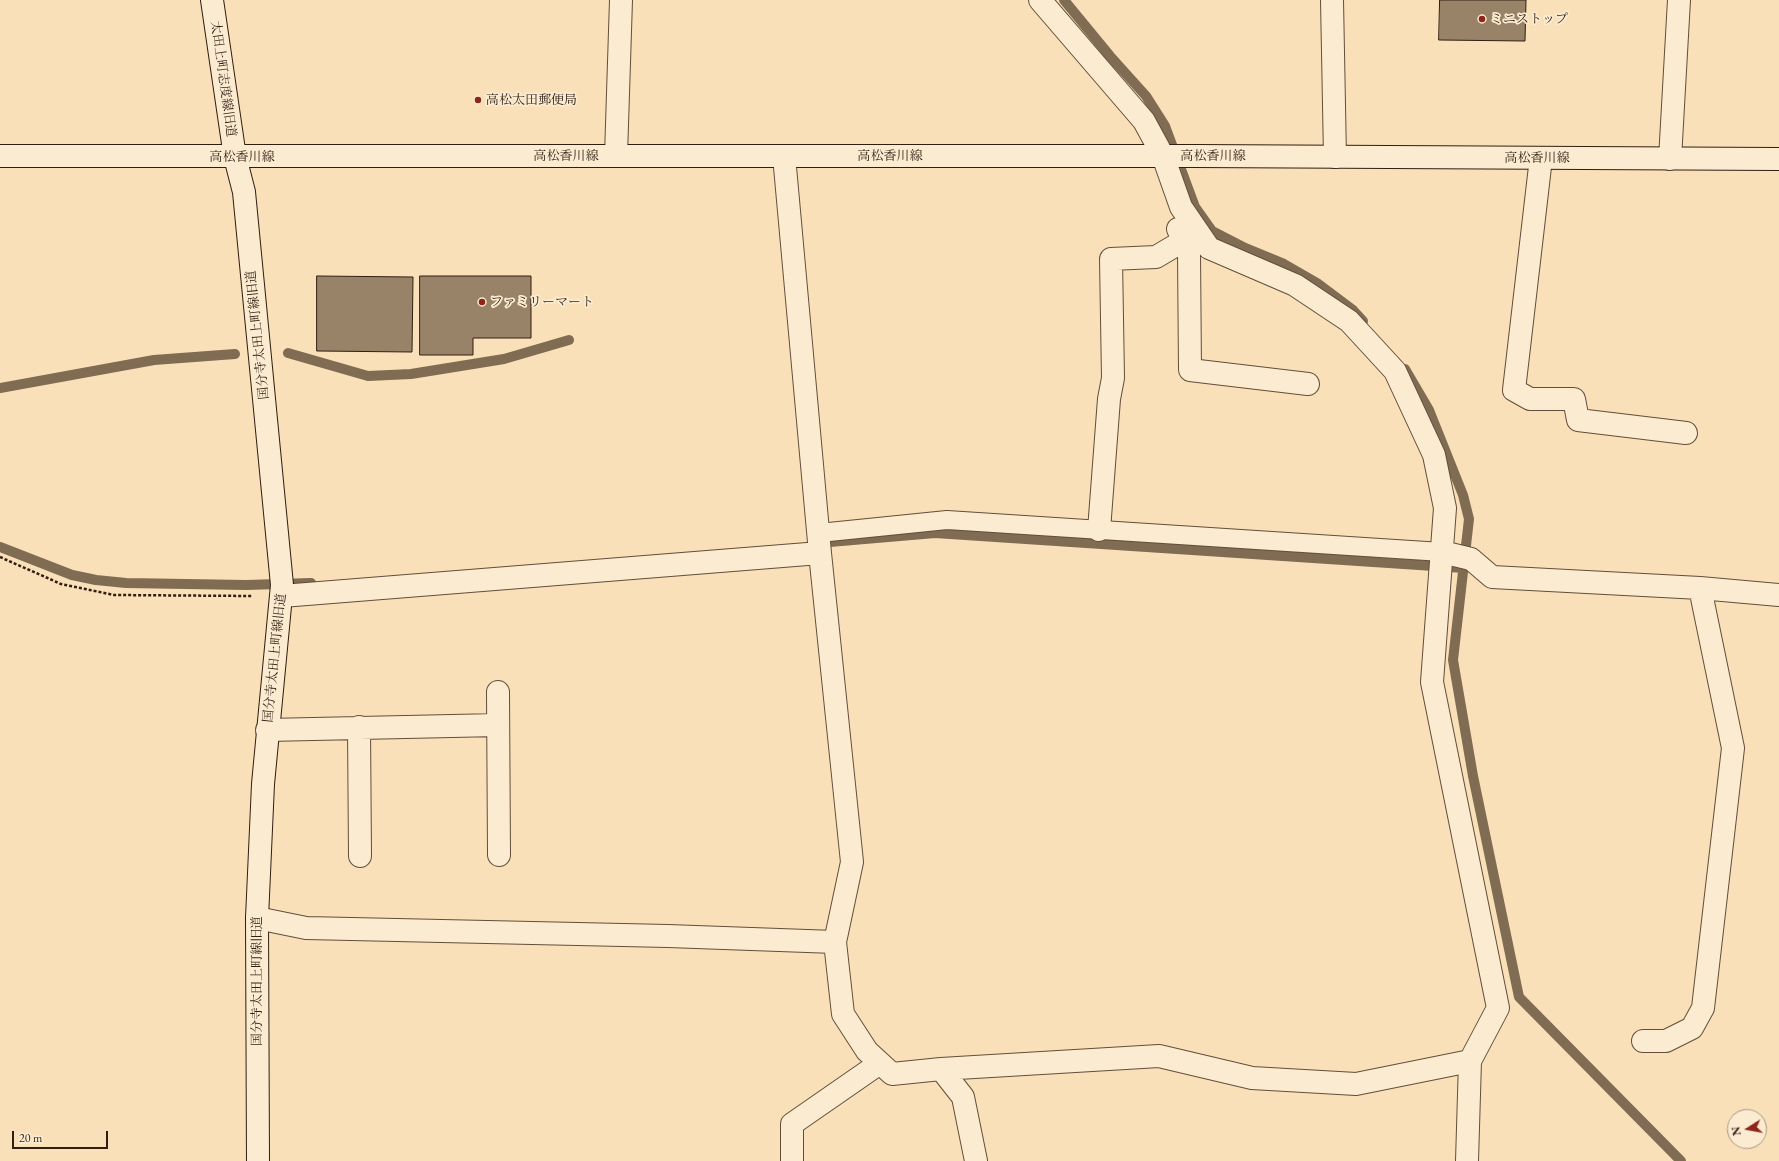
<!DOCTYPE html>
<html>
<head>
<meta charset="utf-8">
<style>
  body { margin:0 }
  #map { position:relative; width:1779px; height:1161px; overflow:hidden; background:#f9e0b8; font-family:"EB Garamond",serif }
  canvas { display:block }
  .north { position:absolute; left:1727px; top:1109px; width:40px; height:40px; box-sizing:border-box; background:#fbebd1; border:1px solid #aa9984; border-radius:50%; rotate:259deg; font-size:11px; font-weight:700; line-height:16px; text-align:center; color:#301e11 }
  .north::after { content:''; display:block; margin:auto; width:14px; height:18px; background:#8f2418; clip-path:polygon(50% 0,100% 100%,50% 72%,0 100%) }
  .scale { position:absolute; left:12px; top:1131px; width:96px; height:18px; box-sizing:border-box; border:2px solid #301e11; border-top:0; padding-left:5px; font-size:12px; line-height:14px; white-space:nowrap; color:#301e11; -webkit-text-stroke:3px #fbebd1; paint-order:stroke }
</style>
</head>
<body>
<div id="map">
<canvas width="1779" height="1161"></canvas>
<div class="north">N</div>
<div class="scale">20 m</div>
</div>
<script>
const g = document.querySelector('canvas').getContext('2d');
g.lineJoin = 'round';
function trace(path, color, width, dash) { g.strokeStyle = color; g.lineWidth = width; g.lineCap = dash ? 'butt' : 'round'; g.setLineDash(dash || []); g.stroke(path); }
function fillPath(path, color) { g.fillStyle = color; g.fill(path, 'evenodd'); }
function write(font, color, halo, rows, align = 'center') {
  g.font = font + ' "EB Garamond","Noto Serif JP",serif'; g.lineWidth = 3.5; g.setLineDash([]); g.textBaseline = 'middle'; g.strokeStyle = halo; g.fillStyle = color; for (const [text, x, y, turn = 0] of rows) {
    g.save(); g.translate(x, y); g.rotate((+turn || 0) * Math.PI / 180); g.textAlign = isNaN(turn) ? turn : align; if (halo) g.strokeText(text, 0, 0); g.fillText(text, 0, 0); g.restore();
  }
}
trace(new Path2D(`
  M1064,0L1110,56L1146,96L1165,126L1195,207L1212,231L1245,248L1284,264L1317,283L1353,310L1363,321
  M288,353L368,376L411,374L504,359L569,340
  M1405,369L1429,410L1463,495L1469,519L1453,660L1473,776L1519,997L1681,1161
  M0,388L154,360L235,354
  M818,543L935,533L1464,568
  M0,547L72,575L96,580L126,583L246,585L311,583`), '#806b53', 10);
const building = new Path2D(`
  M1440,0H1526L1525,41L1439,40Z
  M317,276L413,277L412,352L317,351Z
  M420,276H531V338H473V355H420Z`);
fillPath(building, '#998368');
trace(building, '#301e11', 1);
const lane = new Path2D(`
  M819,533L947,520L1442,552`);
const street = new Path2D(`
  M1040,0L1144,121L1163,156L1181,207L1209,248L1295,285L1349,321L1395,371L1434,455L1445,508L1432,682L1498,1008L1470,1061L1467,1161
  M1332,0L1335,157
  M616,156L621,0
  M784,156L820,553L852,862L835,942L843,1014L867,1051L892,1074L941,1069L963,1097L976,1161
  M1541,158L1514,390L1530,399H1574L1578,420L1686,433
  M1670,159L1679,0
  M1178,229L1189,253L1190,370L1308,384
  M1099,530L1109,399L1113,378L1111,259L1156,257L1183,241
  M1442,552L1471,559L1492,577L1700,588L1779,595
  M282,596L820,553
  M498,692L499,855
  M359,727L360,856
  M267,730L498,725
  M257,918L306,928L668,936L835,942
  M1643,1041H1666L1692,1028L1703,1008L1733,748L1700,588
  M941,1069L1159,1056L1252,1078L1356,1084L1470,1061
  M792,1161V1124L880,1063`);
const secondary = new Path2D(`
  M212,0L235,157L244,192L282,585L263,784L257,918L258,1161
  M0,156H1194L1779,159`);
trace(lane, '#624e3b', 20);
trace(street, '#624e3b', 24);
trace(secondary, '#301e11', 24);
trace(new Path2D(`
  M0,557L61,584L114,595L253,596`), '#301e11', 2.5, [3, 2]);
trace(lane, '#fbebd1', 18);
trace(street, '#fbebd1', 22);
trace(secondary, '#fbebd1', 22);
for (const [x, y, r, color] of [
  [1482,19,4,"#8f2418"],
  [478,100,4,"#8f2418"],
  [482,302,4,"#8f2418"]
]) { const dot = new Path2D(); dot.arc(x, y, r, 0, 2 * Math.PI); g.fillStyle = color; g.fill(dot); trace(dot, '#fbebd1', 1.5); }
write('13px', '#301e11', '#fbebd1', [
  ["ミニストップ",1490,19],
  ["高松太田郵便局",486,100],
  ["ファミリーマート",490,302]
], 'left');
write('13px', '#301e11', '#fbebd1', [
  ["太田上町志度線旧道",223,79,82],
  ["高松香川線",566,156],
  ["高松香川線",890,156],
  ["高松香川線",1213,156],
  ["高松香川線",242,157],
  ["高松香川線",1537,158],
  ["国分寺太田上町線旧道",258,335,-96],
  ["国分寺太田上町線旧道",275,658,-84],
  ["国分寺太田上町線旧道",257,981,-90]
]);
</script>
</body>
</html>
